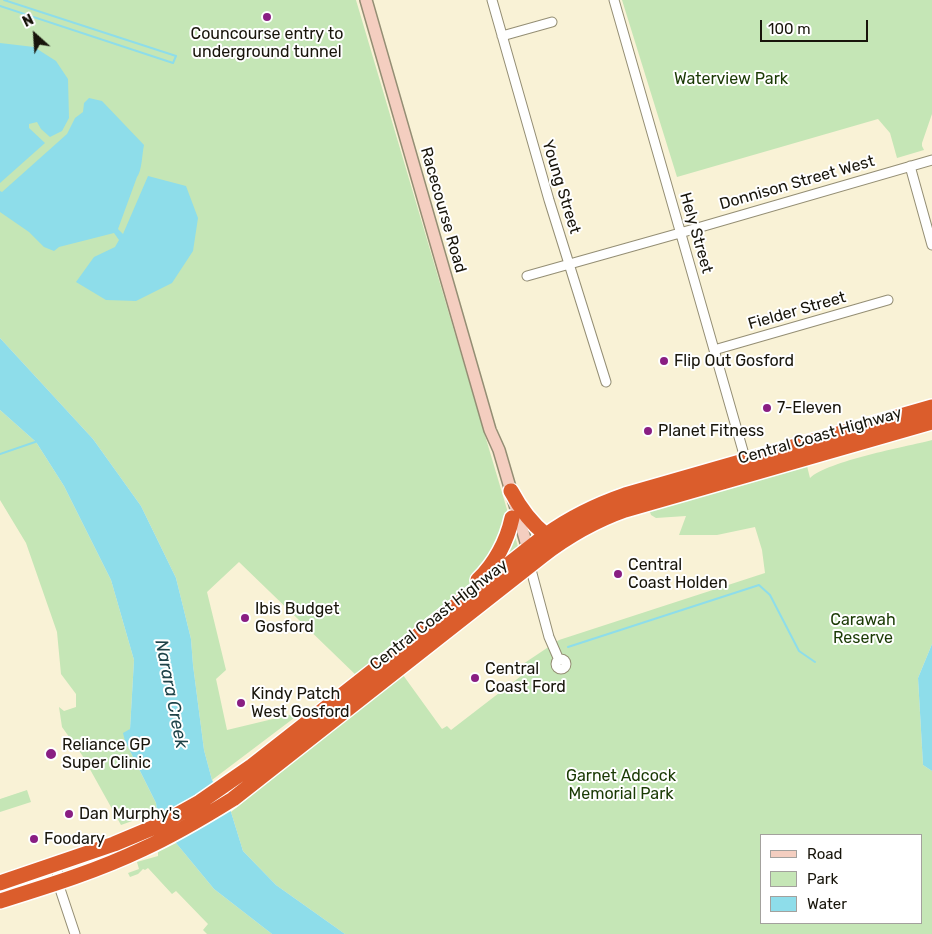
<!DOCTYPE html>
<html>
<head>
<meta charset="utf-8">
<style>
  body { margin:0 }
  #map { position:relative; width:932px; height:934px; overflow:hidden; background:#f9f2d6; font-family:Rubik,sans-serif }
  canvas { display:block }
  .legend { position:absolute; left:760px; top:834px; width:162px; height:90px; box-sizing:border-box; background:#fff; border:1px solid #a3a19d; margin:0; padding:6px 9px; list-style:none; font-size:15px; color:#18150b }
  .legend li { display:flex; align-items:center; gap:10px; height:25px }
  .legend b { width:25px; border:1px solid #a3a19d }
  .north { position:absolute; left:10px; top:10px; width:50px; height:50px; -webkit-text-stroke:4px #fff; paint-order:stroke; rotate:334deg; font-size:14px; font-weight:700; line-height:20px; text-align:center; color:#18150b }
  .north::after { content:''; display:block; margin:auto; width:18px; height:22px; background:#18150b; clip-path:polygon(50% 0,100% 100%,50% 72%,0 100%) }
  .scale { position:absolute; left:760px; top:20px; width:108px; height:22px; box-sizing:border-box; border:2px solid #18150b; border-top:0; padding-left:6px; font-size:15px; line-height:18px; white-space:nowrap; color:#18150b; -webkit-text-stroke:4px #fff; paint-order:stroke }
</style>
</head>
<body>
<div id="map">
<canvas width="932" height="934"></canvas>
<ul class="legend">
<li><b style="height:6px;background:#f4cec0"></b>Road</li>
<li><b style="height:14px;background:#c5e6b6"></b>Park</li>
<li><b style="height:14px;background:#8eddea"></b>Water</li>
</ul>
<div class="north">N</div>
<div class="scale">100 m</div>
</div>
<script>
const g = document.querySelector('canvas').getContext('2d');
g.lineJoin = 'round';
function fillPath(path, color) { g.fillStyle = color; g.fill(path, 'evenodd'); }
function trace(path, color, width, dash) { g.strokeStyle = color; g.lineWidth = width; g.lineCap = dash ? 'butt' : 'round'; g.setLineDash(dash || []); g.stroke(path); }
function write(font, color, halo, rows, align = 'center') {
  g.font = font + ' Rubik,sans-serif'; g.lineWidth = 4; g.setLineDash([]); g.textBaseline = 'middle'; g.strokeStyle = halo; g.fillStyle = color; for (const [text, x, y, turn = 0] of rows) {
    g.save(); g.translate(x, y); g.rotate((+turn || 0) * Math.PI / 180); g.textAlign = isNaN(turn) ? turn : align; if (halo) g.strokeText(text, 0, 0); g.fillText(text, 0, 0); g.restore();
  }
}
fillPath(new Path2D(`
  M0,0H356L519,550L360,679L239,562L207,592L226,670L216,679L227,730L302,712L212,780L204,750L193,665L191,639L176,578L141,506L93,439L0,338Z
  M622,0H932V114L922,143V146L924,150L897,158L890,133L878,119L677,177Z
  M0,410L36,442L64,486L111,580L134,660L130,729L125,741L156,803L157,812L121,825L82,755L62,727L59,707L64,711L76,707V694L61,674L57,632L26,543L0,500Z
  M932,440V644L918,678L923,765L932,771V934H345L276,885L243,851L231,812L403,675L442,729L447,726L451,730L525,673L520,666L559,640L765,573L762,550L755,527L717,535H679L686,516L656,518L651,515L649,509L807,466L810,478C828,461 905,447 932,440ZM761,835H921V923H761Z
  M27,790L31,802L0,812V799Z
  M176,843L214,889L272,934H207L203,930L208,924L176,891L172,894L148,868L145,870L143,869L138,874L130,877L128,873L139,869L137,862L158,856V852Z`), '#c5e6b6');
fillPath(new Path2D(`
  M0,43L34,47L56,61L68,79L69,118L62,131L50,137L41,129L37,122L29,124V128L45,143L0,183Z
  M89,98L102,101L144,145C142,154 142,171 137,177L118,229L123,234L148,176L186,186L198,218L193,251L172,283L136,301L106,300L76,282L94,257L115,247L119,240L114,233L59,247L54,251L44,247L29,232L0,212V191L2,192L67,134L75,118L83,112L84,103Z
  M0,338L93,439L141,506L176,578L191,639L193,665L204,750L212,780L231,812L243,851L276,885L345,934H272L214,889L176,843L157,812L156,803L125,741L123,733L130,729L134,660L111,580L64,486L36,442L0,410Z
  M932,644V771L923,765L918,678Z`), '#8eddea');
trace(new Path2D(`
  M0,6L173,63L176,56L4,0
  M0,454L38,441
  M568,647L759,585L770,595L799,651L815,662`), '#8eddea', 2);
const street = new Path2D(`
  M492,0L549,200L606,382
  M614,0L747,465
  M502,36L552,22
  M910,166L932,245
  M527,276L680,233L932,160
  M714,350L888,300
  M530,566L549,637L559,660
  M556 664a5 5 0 1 1 10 0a5 5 0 1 1-10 0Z
  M57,864L58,883L75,934`);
const secondary = new Path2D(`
  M366,0L490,430L499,450L528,549L529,556`);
const highway = new Path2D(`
  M511,491C520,508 531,523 546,535
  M478,580C495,564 507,541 512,518
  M0,883L114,844L157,826L200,802L252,766L546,535C571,517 596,505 625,495L932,407
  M0,901C48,886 97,871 143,849C174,835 204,817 233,799L542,556C568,536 594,521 625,510L932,422`);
trace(street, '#948e74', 11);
trace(secondary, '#948e74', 14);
trace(highway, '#fff', 18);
trace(street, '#fff', 9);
trace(secondary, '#f4cec0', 11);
trace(highway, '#db5d2c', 15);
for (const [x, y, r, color] of [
  [267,17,5,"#891e83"],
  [664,361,5,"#891e83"],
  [767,408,5,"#891e83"],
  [648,431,5,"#891e83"],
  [618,574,5,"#891e83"],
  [245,618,5,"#891e83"],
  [475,678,5,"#891e83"],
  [241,703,5,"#891e83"],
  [51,754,6,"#891e83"],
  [69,814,5,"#891e83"],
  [34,839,5,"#891e83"]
]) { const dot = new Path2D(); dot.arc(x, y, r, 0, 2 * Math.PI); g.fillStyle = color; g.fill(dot); trace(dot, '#fff', 2); }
write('16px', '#18150b', '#fff', [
  ["Councourse entry to",267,34,"center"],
  ["underground tunnel",267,52,"center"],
  ["Flip Out Gosford",674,361],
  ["7-Eleven",777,408],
  ["Planet Fitness",658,431],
  ["Central",628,565],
  ["Coast Holden",628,583],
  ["Ibis Budget",255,609],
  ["Gosford",255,627],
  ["Central",485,669],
  ["Coast Ford",485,687],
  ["Kindy Patch",251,694],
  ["West Gosford",251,712],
  ["Reliance GP",62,745],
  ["Super Clinic",62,763],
  ["Dan Murphy's",79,814],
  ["Foodary",44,839]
], 'left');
write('16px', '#1a3a04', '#fff', [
  ["Waterview Park",731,79],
  ["Carawah",863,620],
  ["Reserve",863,638],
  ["Garnet Adcock",621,776],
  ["Memorial Park",621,794]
]);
write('16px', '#18150b', '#fff', [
  ["Donnison Street West",797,183,-16],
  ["Young Street",561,187,73],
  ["Racecourse Road",443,210,74],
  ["Hely Street",696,233,74],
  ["Fielder Street",797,311,-16],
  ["Central Coast Highway",820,436,-16],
  ["Central Coast Highway",439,615,-38]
]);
write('italic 18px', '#1e4349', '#fff', [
  ["Narara Creek",171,694,79]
]);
</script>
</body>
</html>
